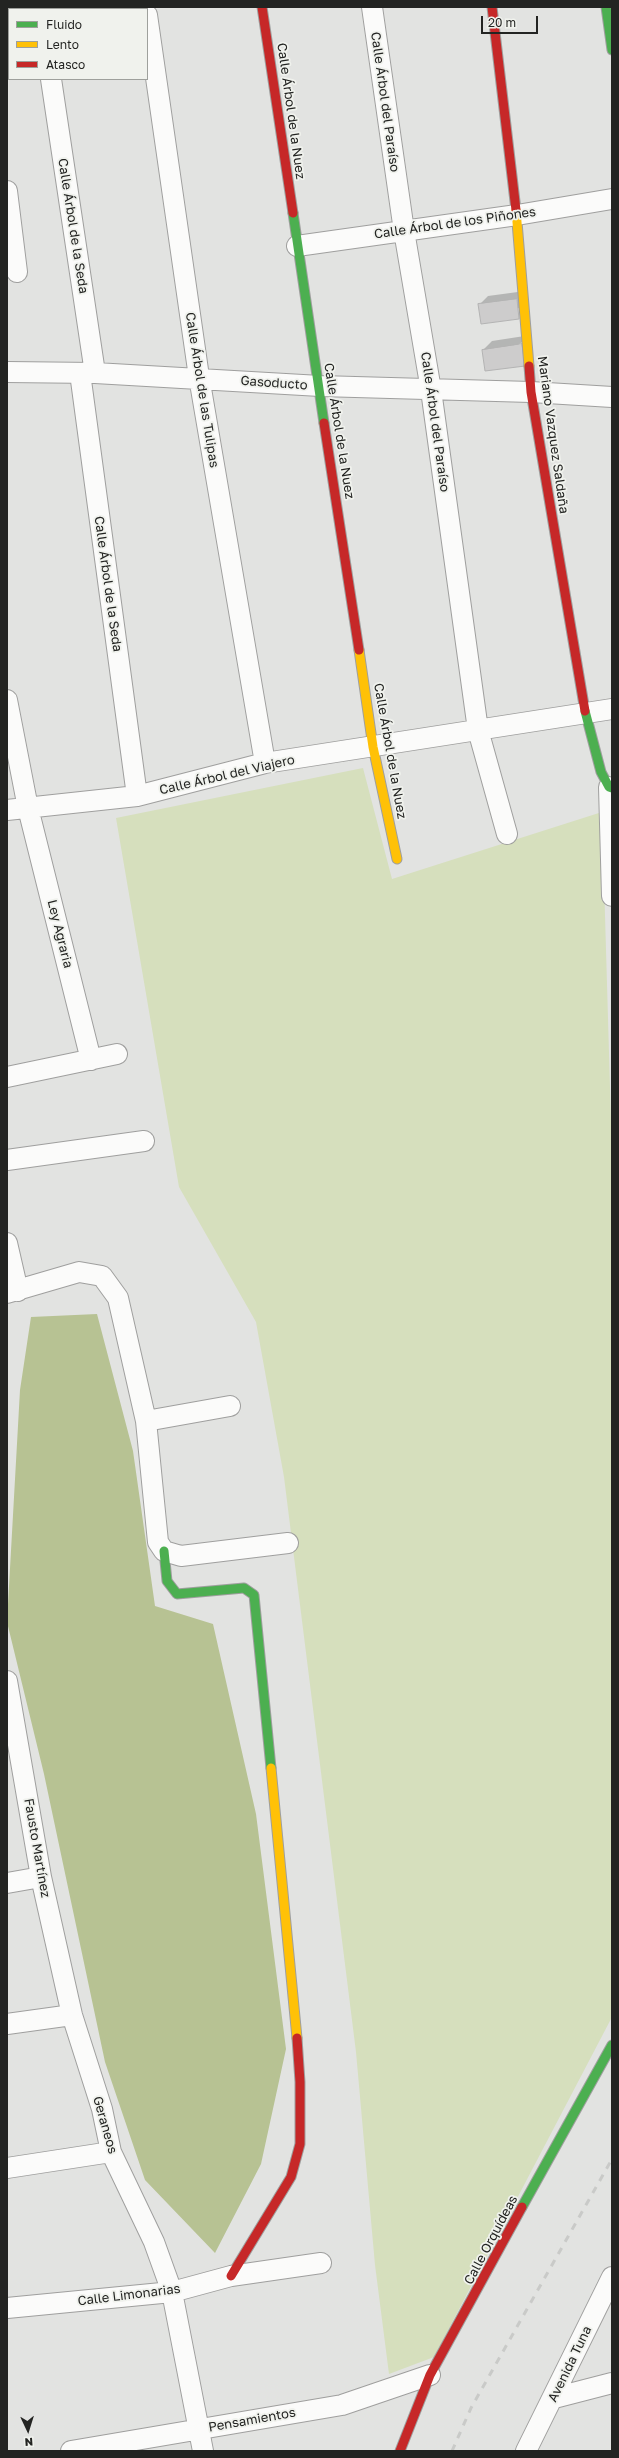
<!DOCTYPE html>
<html>
<head>
<meta charset="utf-8">
<style>
  body { margin:0 }
  #map { position:relative; width:619px; height:2458px; overflow:hidden; background:#e2e3e1; font-family:"Golos Text",sans-serif }
  canvas { display:block }
  .frame { position:absolute; inset:0; border:8px solid #232422; pointer-events:none }
  .legend { position:absolute; left:8px; top:8px; width:140px; height:72px; box-sizing:border-box; background:#f0f2ed; border:1px solid #9ea09c; margin:0; padding:5px 7px; list-style:none; font-size:12px; color:#232422 }
  .legend li { display:flex; align-items:center; gap:8px; height:20px }
  .legend b { width:20px; border:1px solid #9ea09c }
  .north { position:absolute; left:8px; top:2410px; width:40px; height:40px; -webkit-text-stroke:3px #f0f2ed; paint-order:stroke; rotate:176deg; font-size:11px; font-weight:700; line-height:16px; text-align:center; color:#232422 }
  .north::after { content:''; display:block; margin:auto; width:14px; height:18px; background:#232422; clip-path:polygon(50% 0,100% 100%,50% 72%,0 100%) }
  .scale { position:absolute; left:481px; top:16px; width:57px; height:18px; box-sizing:border-box; border:2px solid #232422; border-top:0; padding-left:5px; font-size:12px; line-height:14px; white-space:nowrap; color:#232422; -webkit-text-stroke:3px #f0f2ed; paint-order:stroke }
</style>
</head>
<body>
<div id="map">
<canvas width="619" height="2458"></canvas>
<div class="frame"></div>
<ul class="legend">
<li><b style="height:5px;background:#4caf50"></b>Fluido</li>
<li><b style="height:5px;background:#ffc107"></b>Lento</li>
<li><b style="height:5px;background:#c62828"></b>Atasco</li>
</ul>
<div class="north">N</div>
<div class="scale">20 m</div>
</div>
<script>
const g = document.querySelector('canvas').getContext('2d');
g.lineJoin = 'round';
function fillPath(path, color) { g.fillStyle = color; g.fill(path, 'evenodd'); }
function trace(path, color, width, dash) { g.strokeStyle = color; g.lineWidth = width; g.lineCap = dash ? 'butt' : 'round'; g.setLineDash(dash || []); g.stroke(path); }
function write(font, color, halo, rows, align = 'center') {
  g.font = font + ' "Golos Text",sans-serif'; g.lineWidth = 3.5; g.setLineDash([]); g.textBaseline = 'middle'; g.strokeStyle = halo; g.fillStyle = color; for (const [text, x, y, turn = 0] of rows) {
    g.save(); g.translate(x, y); g.rotate((+turn || 0) * Math.PI / 180); g.textAlign = isNaN(turn) ? turn : align; if (halo) g.strokeText(text, 0, 0); g.fillText(text, 0, 0); g.restore();
  }
}
fillPath(new Path2D(`
  M363,768L392,879L602,812L612,1156V2017L434,2357L389,2374L375,2265L356,2052L284,1477L256,1322L179,1187L116,818Z`), '#d6dfbd');
fillPath(new Path2D(`
  M97,1314L133,1451L155,1606L213,1624L256,1814L286,2049L261,2164L215,2253L145,2180L105,2062L44,1774L7,1622L20,1390L31,1317Z`), '#b7c293');
fillPath(new Path2D(`
  M525,291L528,309L479,305L488,296Z
  M531,335L486,370L483,350L492,341Z`), '#0003');
const building = new Path2D(`
  M517,299L519,319L481,324L478,304Z
  M522,344L525,366L485,371L482,350Z`);
fillPath(building, '#cdcccc');
trace(building, '#b3b3b3', 1);
const street = new Path2D(`
  M40,7V9
  M372,7L404,231L431,390L478,730L507,834
  M113,9L129,7
  M147,15L199,377L265,763
  M7,22H9
  M51,79L95,373
  M7,191L17,272
  M297,246L517,215L612,199
  M7,372L95,373L320,386L531,392L612,397
  M80,373L137,796
  M7,700L28,808L91,1060
  M609,787L612,896
  M7,810L137,796L265,763L612,709
  M7,1077L117,1054
  M7,1160L144,1141
  M7,1243L18,1291
  M7,1293L79,1272L102,1276L118,1298L146,1421L158,1542L164,1551L181,1556L288,1543
  M146,1421L230,1406
  M7,1681L41,1877L72,2015L102,2109L111,2152L154,2242L172,2292L203,2451
  M7,1883L41,1877
  M7,2024L72,2015
  M7,2168L111,2152
  M7,2308L172,2292L231,2276L321,2263
  M554,2398L612,2383
  M71,2451L342,2405L430,2375
  M526,2451L612,2277`);
const fast = new Path2D(`
  M606,7L612,50
  M293,213L324,423
  M585,711L601,772L609,787L612,788
  M164,1551L167,1581L177,1594L244,1588L254,1595L271,1768
  M522,2207L612,2045`);
const slow = new Path2D(`
  M516,210L529,366
  M359,650L373,747L397,859
  M271,1768L297,2038`);
const jam = new Path2D(`
  M262,7L293,213
  M492,7L516,210
  M529,366L531,392L585,711
  M324,423L359,650
  M231,2276L291,2177L300,2144V2082L297,2038
  M400,2451L430,2375L522,2207`);
trace(street, '#9f9f9e', 22);
trace(fast, '#9f9f9e', 11);
trace(slow, '#9f9f9e', 11);
trace(jam, '#9f9f9e', 11);
trace(street, '#fbfbfa', 20);
trace(fast, '#4caf50', 9);
trace(slow, '#ffc107', 9);
trace(jam, '#c62828', 9);
trace(new Path2D(`
  M452,2451L471,2408L612,2159`), '#c9cac8', 3, [7, 7]);
write('13px', '#232422', '#f0f2ed', [
  ["Calle Árbol del Paraíso",385,102,82],
  ["Calle Árbol de la Nuez",291,111,82],
  ["Calle Árbol de los Piñones",455,223,-8],
  ["Calle Árbol de la Seda",73,226,81],
  ["Gasoducto",274,383,4],
  ["Calle Árbol de las Tulipas",202,390,81],
  ["Calle Árbol del Paraíso",435,422,82],
  ["Calle Árbol de la Nuez",339,431,81],
  ["Mariano Vazquez Saldaña",553,435,82],
  ["Calle Árbol de la Seda",108,584,82],
  ["Calle Árbol de la Nuez",390,751,80],
  ["Calle Árbol del Viajero",227,775,-13],
  ["Ley Agraria",60,934,76],
  ["Fausto Martínez",37,1848,80],
  ["Geraneos",105,2125,74],
  ["Calle Orquídeas",491,2240,-62],
  ["Calle Limonarias",129,2295,-7],
  ["Avenida Tuna",570,2364,-64],
  ["Pensamientos",252,2420,-10]
]);
</script>
</body>
</html>
